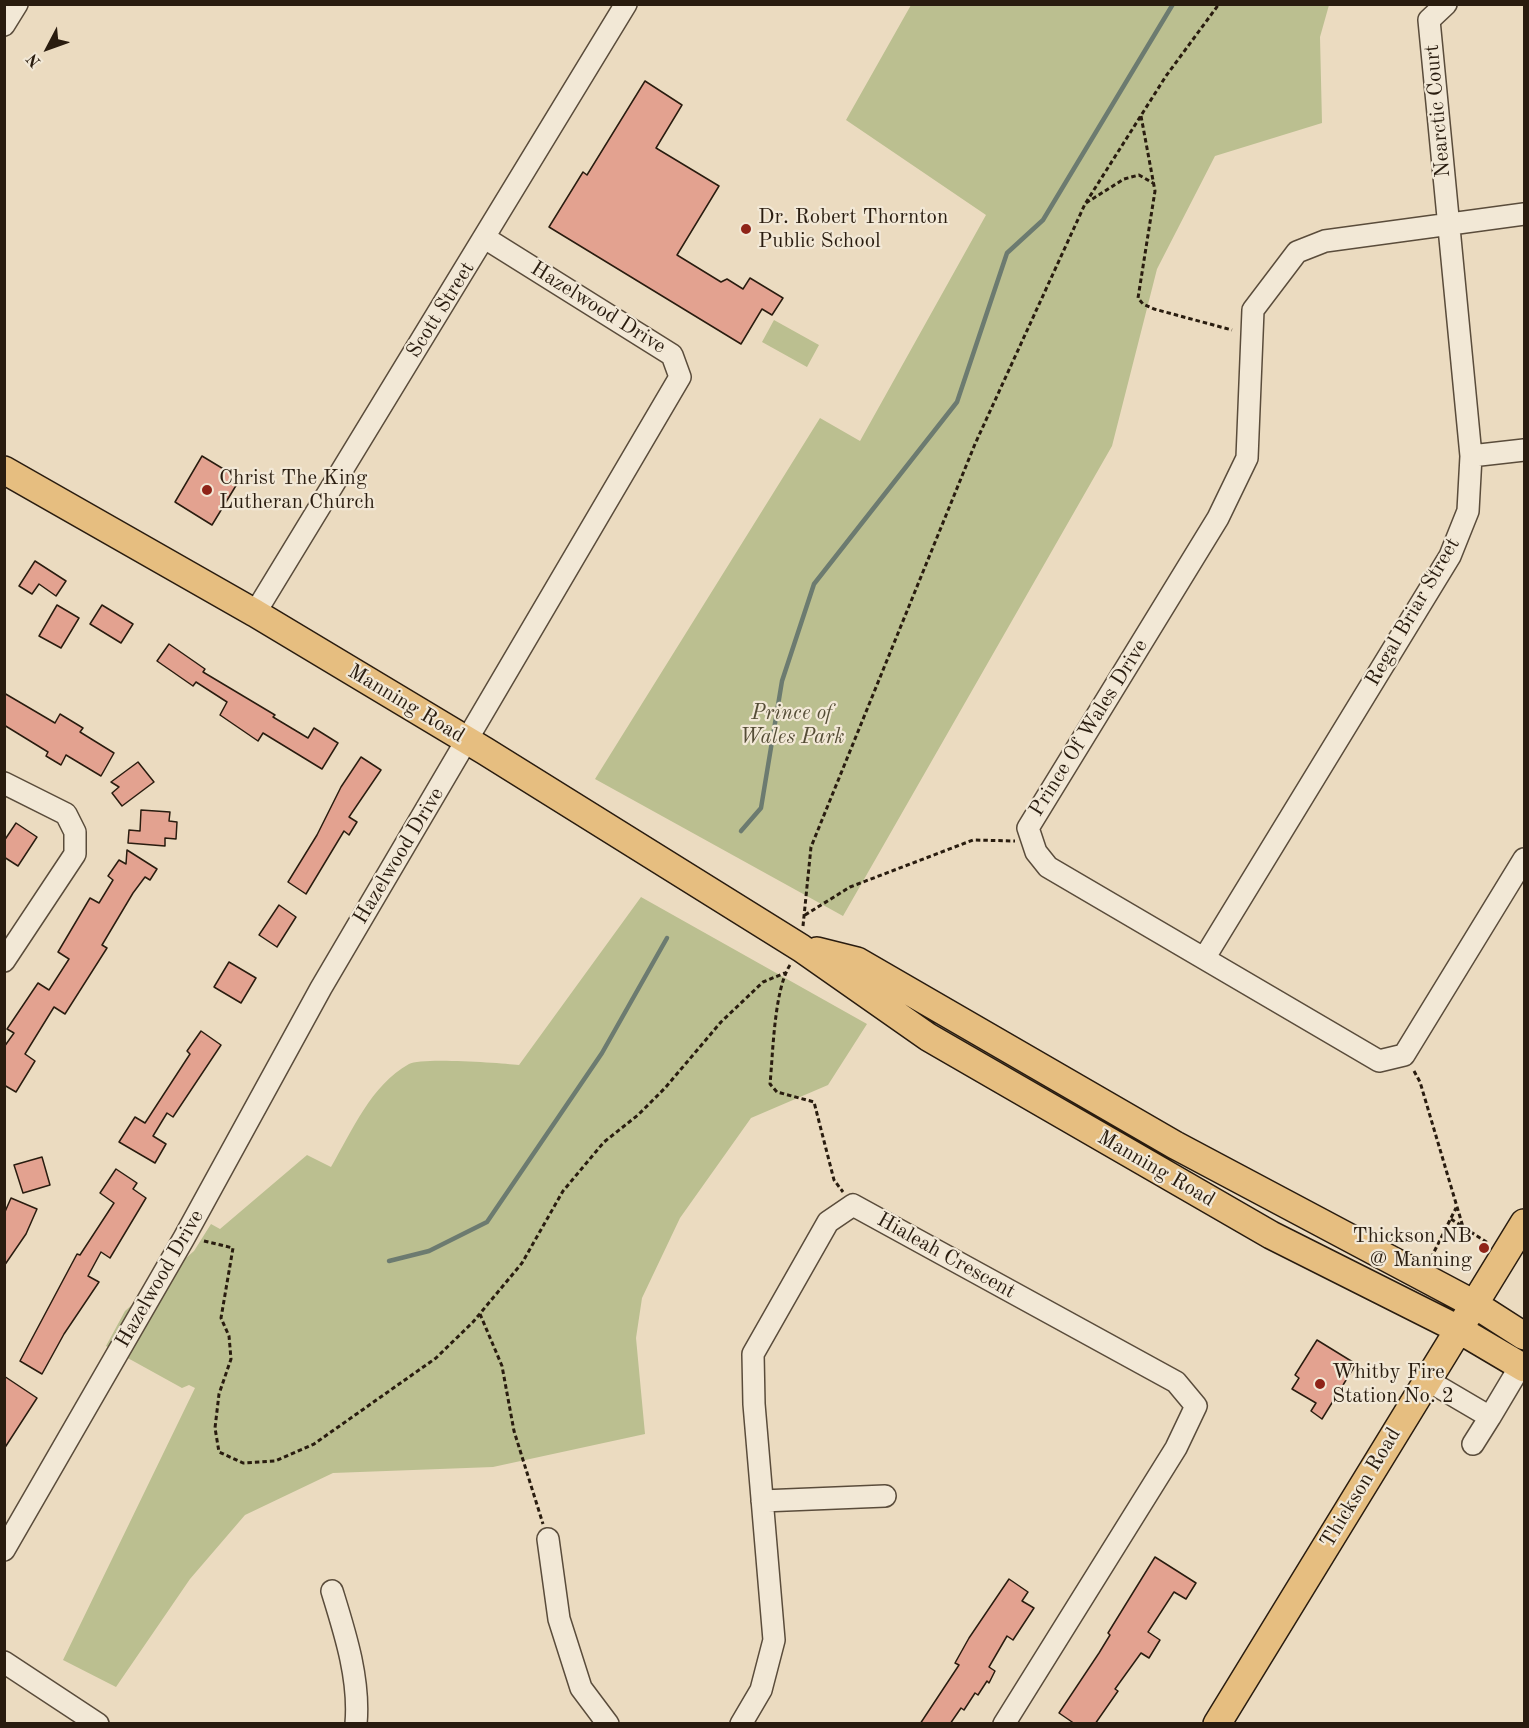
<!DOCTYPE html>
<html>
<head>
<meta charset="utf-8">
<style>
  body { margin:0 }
  #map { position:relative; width:1529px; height:1728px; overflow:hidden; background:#ebdbc0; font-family:"Old Standard TT",serif }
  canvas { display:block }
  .frame { position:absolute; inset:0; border:6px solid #291c0f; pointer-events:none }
  .north { position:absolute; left:18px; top:18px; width:60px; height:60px; -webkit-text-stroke:4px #f2e8d6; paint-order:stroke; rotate:229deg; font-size:16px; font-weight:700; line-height:24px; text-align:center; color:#291c0f }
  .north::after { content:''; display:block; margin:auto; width:21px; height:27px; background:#291c0f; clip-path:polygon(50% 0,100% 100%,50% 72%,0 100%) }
</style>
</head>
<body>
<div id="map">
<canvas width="1529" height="1728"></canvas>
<div class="frame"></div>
<div class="north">N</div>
</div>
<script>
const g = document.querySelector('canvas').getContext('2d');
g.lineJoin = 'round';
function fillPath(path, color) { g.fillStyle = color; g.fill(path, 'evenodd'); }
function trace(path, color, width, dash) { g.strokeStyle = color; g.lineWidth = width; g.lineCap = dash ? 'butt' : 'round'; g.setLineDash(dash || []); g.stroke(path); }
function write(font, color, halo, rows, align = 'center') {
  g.font = font + ' "Old Standard TT",serif'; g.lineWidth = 4.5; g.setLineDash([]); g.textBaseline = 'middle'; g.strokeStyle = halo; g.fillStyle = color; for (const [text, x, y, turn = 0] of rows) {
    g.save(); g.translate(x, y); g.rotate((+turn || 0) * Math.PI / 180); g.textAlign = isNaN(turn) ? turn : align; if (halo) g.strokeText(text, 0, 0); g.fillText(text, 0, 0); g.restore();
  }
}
fillPath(new Path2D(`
  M911,5H1329L1320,37L1322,123L1215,156L1157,269L1112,446L843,916L595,779L820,418L860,441L986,215L846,120Z
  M774,320L819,345L807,367L762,342Z
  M641,897L867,1024L828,1085L751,1118L680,1218L642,1298L636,1338L645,1434L493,1467L333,1473L245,1515L190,1579L116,1687L63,1660L195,1388L189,1385L182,1388L106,1346L125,1311L194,1251L211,1224L220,1229L307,1155L331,1167C352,1131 371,1085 409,1064C421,1057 501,1063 519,1065Z`), '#bbbf90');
trace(new Path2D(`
  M741,831L761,808L782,681L814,584L957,402L1007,253L1043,220L1173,4
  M389,1261L429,1251L487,1222L602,1053L667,938`), '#6c7b70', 4.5);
const building = new Path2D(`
  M645,81L682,105L656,148L719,186L677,255L721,282L727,279L743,289L750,278L783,298L772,315L762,309L741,344L549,227L583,172L587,175Z
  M202,456L240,479L212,525L175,502Z
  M35,561L66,581L56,596L39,584L32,594L19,586Z
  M57,605L79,618L61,648L39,636Z
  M102,605L133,624L121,643L90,624Z
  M169,644L205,669L203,672L275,715L273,717L308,738L314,728L338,743L322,769L263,733L258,741L220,715L227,702L196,682L193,686L157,661Z
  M4,693L55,723L60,714L83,728L80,732L114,753L101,776L66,755L61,765L46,756L48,752L4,725Z
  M361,757L381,770L349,817L357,822L349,835L344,831L306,894L288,882L317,835L341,787Z
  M138,762L154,782L122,806L112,793L119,787L111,782Z
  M141,810L170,812L169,821L177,822L176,839L165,838V846L128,843L129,830L140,831Z
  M16,823L37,837L18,866L4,857V841Z
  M127,850L157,869L150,880L145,877L133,893L102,945L107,948L65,1014L54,1007L25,1054L35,1061L16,1092L4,1085V1047L14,1033L7,1029L38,983L49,990L69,959L58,952L90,898L99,903L113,880L108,876L119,860L126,864Z
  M279,905L296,917L277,947L259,935Z
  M229,962L256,978L241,1003L214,987Z
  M201,1031L221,1045L173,1117L167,1113L153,1136L166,1144L155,1163L119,1142L135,1117L145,1123L190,1054L187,1051Z
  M42,1157L50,1185L23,1193L14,1165Z
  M116,1169L137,1183L133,1189L146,1198L110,1258L101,1252L88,1276L99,1282L64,1334L42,1374L20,1361L77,1254L80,1255L114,1203L100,1193Z
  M11,1198L37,1209L26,1234L4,1266V1214Z
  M1317,1340L1356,1364L1322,1419L1311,1411L1316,1403L1292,1389L1299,1378L1295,1375Z
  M4,1376L37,1398L4,1449Z
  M1155,1557L1196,1583L1186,1599L1174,1592L1148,1632L1160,1640L1149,1658L1141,1653L1115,1689L1118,1691L1095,1724H1075L1059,1713L1099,1653L1110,1635L1108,1633Z
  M1009,1579L1028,1592L1022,1601L1034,1608L1013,1640L1007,1636L989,1667L995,1671L989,1683L987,1681L978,1695L975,1693L964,1710L961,1708L950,1724H920L959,1665L955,1663L969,1638Z`);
fillPath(building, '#e3a290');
trace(building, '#291c0f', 1.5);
const minor = new Path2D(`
  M4,25L17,4
  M1524,214L1325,241L1297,252L1253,310L1247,458L1218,518L1028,828L1036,852L1048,867L1379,1061L1404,1055L1524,859
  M1471,456L1524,450
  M255,613L626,4
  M4,783L66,814L75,832V854L4,961
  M1205,957L1450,556L1468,511L1471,456L1429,20L1446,4
  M1427,1380L1490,1417L1521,1365
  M1473,1444L1490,1417
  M762,1501L885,1496
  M548,1539L559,1619L581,1688L608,1724
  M4,1550L184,1238L321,988L680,377L672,355L485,238
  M332,1591C345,1633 360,1679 356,1724
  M4,1662L98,1724
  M741,1724L761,1690L774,1640L754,1404L753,1354L828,1222L853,1205L1176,1382L1196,1406L1176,1448L1004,1724`);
const major = new Path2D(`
  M4,470L255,613L485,751L801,948L928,1037L1271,1235L1458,1329L1524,1368
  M817,951L857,961L1175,1145L1474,1304L1524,1336
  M1217,1724L1524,1223`);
trace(minor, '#5a4c3b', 24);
trace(major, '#291c0f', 30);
trace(new Path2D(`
  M1141,116L1155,191L1138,298L1143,304L1154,309L1232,330
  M1086,203L1124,179L1139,175L1153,183
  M805,915L850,887L973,840L1015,841
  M803,926L811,847L975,444L1085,204L1166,76L1219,4
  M790,965C774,990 773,1054 770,1084L777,1092L814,1102L834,1180L843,1192
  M1414,1071L1420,1082L1463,1227L1488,1243
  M1451,1219L1462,1226
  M204,1241L233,1248L221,1318L229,1336L231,1359L219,1394L215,1428L219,1452L243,1463L275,1461L314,1444L436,1358L473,1322L522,1263L563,1191L604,1142L638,1115L665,1088L721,1022L763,982L785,973
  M1431,1258L1456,1208
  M480,1314L502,1366L514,1431L543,1524`), '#291c0f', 3, [4.5, 3]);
trace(minor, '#f2e8d6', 21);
trace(major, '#e6be80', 27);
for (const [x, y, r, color] of [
  [746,229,6,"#8f2418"],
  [207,490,6,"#8f2418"],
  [1484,1248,6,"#8f2418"],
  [1320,1384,6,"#8f2418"]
]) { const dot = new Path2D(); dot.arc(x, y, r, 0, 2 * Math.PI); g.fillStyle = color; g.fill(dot); trace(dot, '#f2e8d6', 2); }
write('21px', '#291c0f', '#f2e8d6', [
  ["Nearctic Court",1438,111,-95],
  ["Hazelwood Drive",598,308,32],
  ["Scott Street",441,310,-58],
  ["Regal Briar Street",1413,612,-60],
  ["Manning Road",406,704,31],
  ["Prince Of Wales Drive",1089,728,-58],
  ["Hazelwood Drive",399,856,-59],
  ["Manning Road",1156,1169,30],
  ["Hialeah Crescent",946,1256,29],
  ["Hazelwood Drive",160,1279,-60],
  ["Thickson Road",1361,1488,-59]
]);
write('21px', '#291c0f', '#f2e8d6', [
  ["Dr. Robert Thornton",758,217],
  ["Public School",758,241],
  ["Christ The King",219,478],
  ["Lutheran Church",219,502],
  ["Thickson NB",1472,1236,"right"],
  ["@ Manning",1472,1260,"right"],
  ["Whitby Fire",1332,1372],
  ["Station No. 2",1332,1396]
], 'left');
write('italic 21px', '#554d36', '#f2e8d6', [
  ["Prince of",792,713],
  ["Wales Park",792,737]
]);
</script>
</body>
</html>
